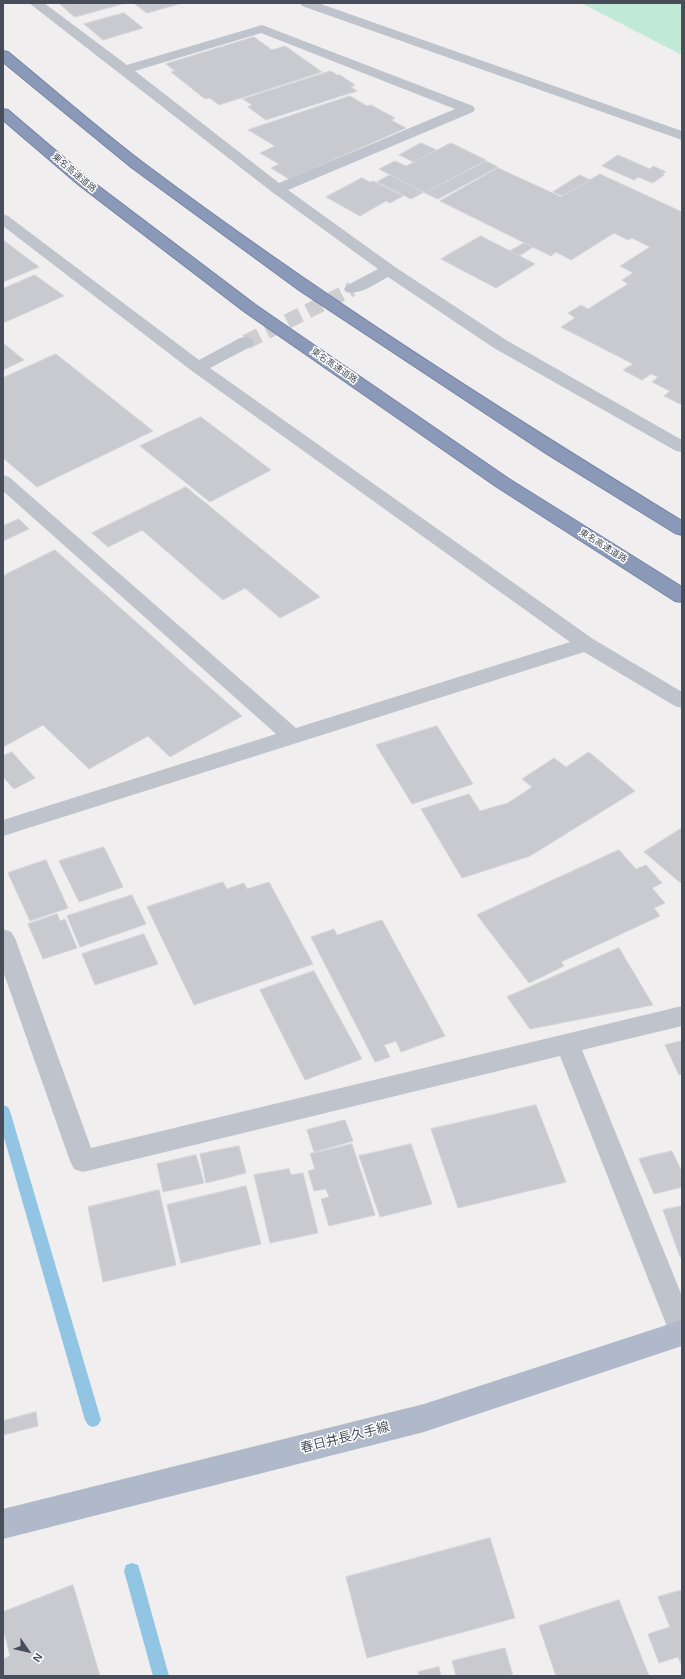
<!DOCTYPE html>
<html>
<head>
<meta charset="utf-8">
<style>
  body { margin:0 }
  #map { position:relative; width:685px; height:1679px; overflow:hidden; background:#f0eeee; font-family:Helvetica,sans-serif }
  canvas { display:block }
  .frame { position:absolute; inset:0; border:4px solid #484e59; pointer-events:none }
  .north { position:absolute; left:8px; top:1631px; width:40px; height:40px; -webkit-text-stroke:3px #fff; paint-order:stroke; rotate:124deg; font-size:11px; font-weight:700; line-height:16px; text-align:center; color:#484e59 }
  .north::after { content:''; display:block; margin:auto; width:14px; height:18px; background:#484e59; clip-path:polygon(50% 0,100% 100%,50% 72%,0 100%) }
</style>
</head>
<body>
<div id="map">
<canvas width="685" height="1679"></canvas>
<div class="frame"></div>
<div class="north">N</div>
</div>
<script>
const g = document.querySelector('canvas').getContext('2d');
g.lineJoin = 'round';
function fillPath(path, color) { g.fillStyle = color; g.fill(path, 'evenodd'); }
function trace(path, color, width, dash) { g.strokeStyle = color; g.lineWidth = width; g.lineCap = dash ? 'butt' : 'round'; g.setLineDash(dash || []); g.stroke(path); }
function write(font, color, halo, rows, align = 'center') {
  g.font = font + ' Helvetica,"Noto Sans JP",sans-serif'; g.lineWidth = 3; g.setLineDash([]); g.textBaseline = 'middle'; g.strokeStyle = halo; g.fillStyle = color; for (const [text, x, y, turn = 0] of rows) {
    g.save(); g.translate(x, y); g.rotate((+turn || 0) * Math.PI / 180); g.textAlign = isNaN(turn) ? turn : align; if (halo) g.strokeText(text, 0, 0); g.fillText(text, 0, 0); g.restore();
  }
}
fillPath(new Path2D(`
  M581,3H682V55Z`), '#c0ead7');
fillPath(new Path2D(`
  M3,1105L8,1107L10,1111L101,1420L98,1425L93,1427L88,1425L85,1420L3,1134Z
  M132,1563L138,1565L140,1571L169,1676H153L124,1571L126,1565Z`), '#92c5e3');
const building = new Path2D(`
  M59,3H126L75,17Z
  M134,3H183L147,13Z
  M124,13L143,28L103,40L84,24Z
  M254,37L272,50L285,46L322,72L219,105L210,98L205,99L171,72L175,71L166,64Z
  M331,71L337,75H340L355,85L351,87L357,91L266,120L248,107L252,105L243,99Z
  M350,96L367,106L371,105L395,118L391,120L406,128L289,179L271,168L279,164L260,153L275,146L248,130Z
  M421,143L437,150L414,162L399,155Z
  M451,143L486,160L425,193L379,169L395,161L406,166Z
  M618,155L650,169L653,166L666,172L662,174L664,175L653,183L638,177L634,180L602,166Z
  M486,161L498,167L438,199L425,193Z
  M498,168L561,197L600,174L682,212V405L664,396L670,391L652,382L658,377L651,374L642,380L623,370L633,364L561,327L575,318L568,313L581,305L588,309L628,284L622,280L633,273L620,266L650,247L632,238L628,240L614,233L571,260L556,252L551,256L440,201Z
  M390,175L424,192L411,199L377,182Z
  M580,175L590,180L563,196L553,192Z
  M362,178L370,182L373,181L403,196L390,203L386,201L360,216L326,197Z
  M481,236L510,251L535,264L496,288L441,259Z
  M3,240L39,267L3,282Z
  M524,243L533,247L519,256L510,251Z
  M35,275L64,296L3,323V289Z
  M3,343L24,360L3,370Z
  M56,354L153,431L37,487L3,458V378Z
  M201,417L271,470L210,502L140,446Z
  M186,487L320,597L280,618L245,588L223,600L142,530L108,547L92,533Z
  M19,519L29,529L3,541V526Z
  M55,550L242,716L170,757L148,736L89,769L43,725L3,747V576Z
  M437,726L473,784L412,804L376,745Z
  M12,752L35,778L14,789L3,777V756Z
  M589,752L635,791L530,856L462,878L421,809L469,794L480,811L508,803L532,787L522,779L554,758L566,767Z
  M682,828V884L644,852Z
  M104,847L123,887L79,902L59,861Z
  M619,850L636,869L646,865L662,883L652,888L665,903L654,908L660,916L561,962L564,966L529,983L477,915Z
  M46,860L68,908L30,921L8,873Z
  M223,882L227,889L244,883L247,889L269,882L313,964L194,1005L147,907Z
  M132,895L146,924L80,947L67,916Z
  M57,914L60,921L65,919L77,948L43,959L28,924Z
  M382,920L445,1036L401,1052L396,1041L384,1045L390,1057L375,1062L311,937L334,929L337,935Z
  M144,934L158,964L95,985L82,954Z
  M619,948L653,1005L530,1029L507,997Z
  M314,971L362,1059L305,1080L260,990Z
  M682,1041V1074L679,1075L665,1045Z
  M536,1105L566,1182L458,1208L431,1129Z
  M345,1120L353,1141L314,1152L307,1130Z
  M352,1144L375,1215L329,1226L321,1199L329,1197L326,1189L314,1191L308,1171L315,1169L310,1154Z
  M411,1144L432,1204L380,1217L359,1156Z
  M239,1146L246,1173L206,1183L200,1154Z
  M672,1151L682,1172V1187L654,1194L639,1159Z
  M196,1155L204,1183L163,1192L157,1164Z
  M289,1169L291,1175L303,1173L318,1233L270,1243L254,1175Z
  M246,1186L261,1244L181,1263L167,1205Z
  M159,1190L176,1265L103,1282L88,1207Z
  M682,1206V1258L680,1257L663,1210Z
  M36,1412L38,1426L3,1435V1421Z
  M490,1538L515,1618L367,1658L346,1577Z
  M73,1585L100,1676H3V1659L10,1656L3,1628V1612Z
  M682,1590V1666L678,1657L659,1663L648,1634L670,1627L658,1597Z
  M619,1600L649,1676H556L539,1626Z
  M505,1648L513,1676H456L452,1661Z
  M439,1667L441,1676H419L418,1672Z`);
fillPath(building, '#c9cad0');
trace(building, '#d3d3d9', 1);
trace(new Path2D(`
  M246,342L352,289`), '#ceced0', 15, [15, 8]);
const highway = new Path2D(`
  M3,51L8,52C53,89 96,127 142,162C315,292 497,408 682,521V535L675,533L547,454L299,290L131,167L3,62Z
  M3,109L8,110L89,179L257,306L509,479L682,587V602L675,601L497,487L245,312L79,185L3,120Z`);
trace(highway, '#7684a4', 2);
fillPath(new Path2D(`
  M300,3H318L682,131V140L302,6Z`), '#bec3cc');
fillPath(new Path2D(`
  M29,3H44L127,65L262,25L473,106L475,109L473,112L288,190L395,267L506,340L682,440V452L676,451L494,348L388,277C376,283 360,296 346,292L344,289L346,286L378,269L272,192ZM261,33L455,109L279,183L135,71Z
  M3,214L8,216L199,360L240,338L246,337L252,338L254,342L252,346L210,368L593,639L682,692V708L675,706L584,652L3,836V820L276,734L3,491V475L9,477L296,728L570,642L192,371L3,226Z
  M3,929L11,932L15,938L91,1148L682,1006V1026L582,1050L682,1296V1342L672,1338L668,1329L560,1056L83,1172L74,1169L70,1161L3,971Z`), '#bec3cc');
fillPath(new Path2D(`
  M682,1320V1346L424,1432L3,1539V1509L424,1404Z`), '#b0b9ca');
fillPath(highway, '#8a99b8');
write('9px', '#484e59', '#fff', [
  ["東名高速道路",74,173,40],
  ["東名高速道路",334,366,35],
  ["東名高速道路",603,546,32]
]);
write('13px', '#484e59', '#fff', [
  ["春日井長久手線",345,1438,-14]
]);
</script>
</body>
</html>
